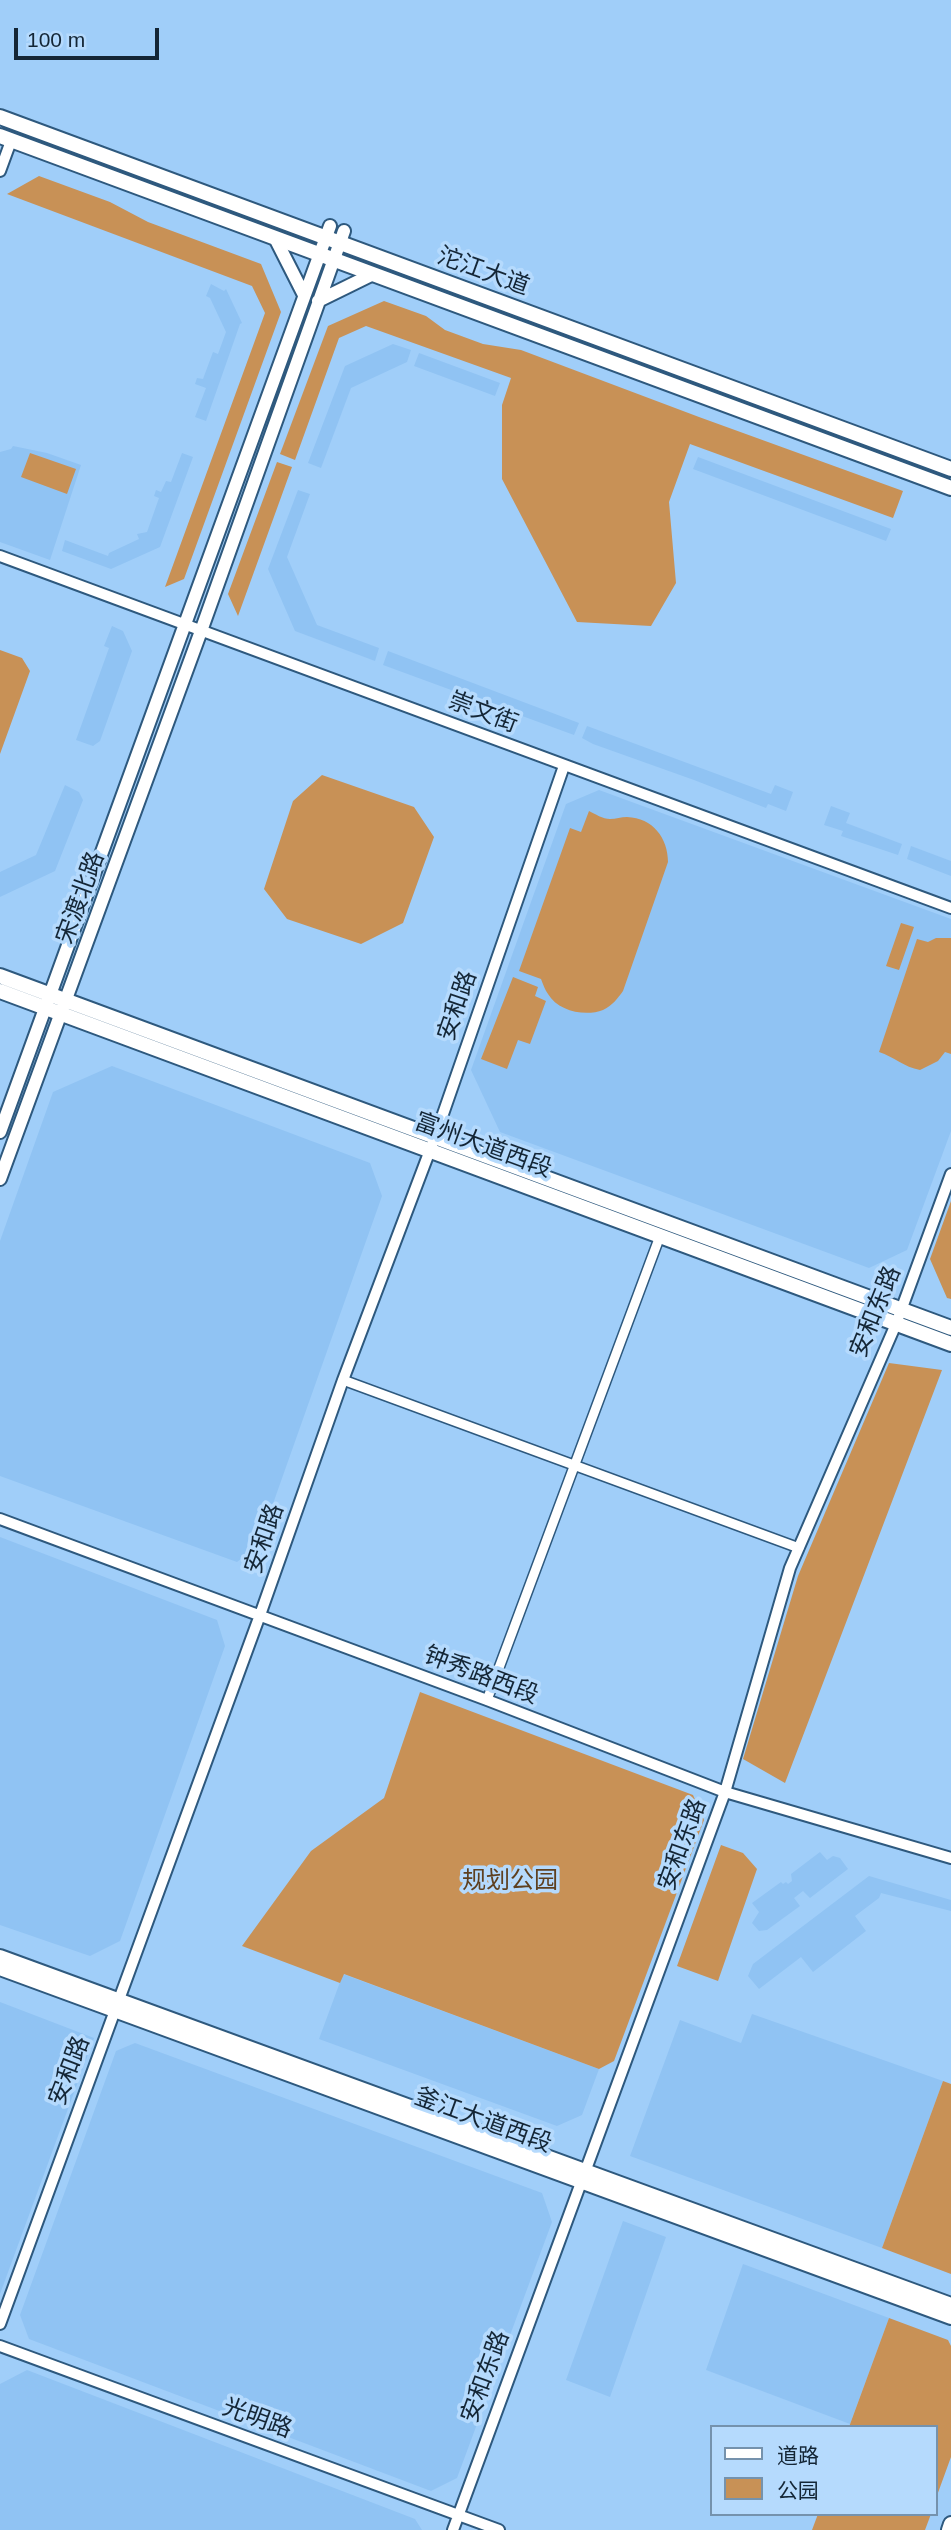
<!DOCTYPE html>
<html>
<head>
<meta charset="utf-8">
<style>
  body { margin:0 }
  #map { position:relative; width:951px; height:2530px; overflow:hidden; background:#a0cef9; font-family:Helvetica,"Noto Sans SC",sans-serif }
  canvas { display:block }
  .legend { position:absolute; left:710px; top:2425px; width:228px; height:91px; box-sizing:border-box; background:#b5dafd; border:2px solid #7592ad; margin:0; padding:9px 12px; list-style:none; font-size:21px; color:#142636 }
  .legend li { display:flex; align-items:center; gap:14px; height:35px }
  .legend b { width:35px; border:2px solid #7592ad }
  .scale { position:absolute; left:14px; top:28px; width:145px; height:32px; box-sizing:border-box; border:4px solid #142636; border-top:0; padding-left:9px; font-size:21px; line-height:24px; white-space:nowrap; color:#142636; -webkit-text-stroke:5px #b5dafd; paint-order:stroke }
</style>
</head>
<body>
<div id="map">
<canvas width="951" height="2530"></canvas>
<ul class="legend">
<li><b style="height:9px;background:#fff"></b>道路</li>
<li><b style="height:19px;background:#c89156"></b>公园</li>
</ul>
<div class="scale">100 m</div>
</div>
<script>
const g = document.querySelector('canvas').getContext('2d');
g.lineJoin = 'round';
function fillPath(path, color) { g.fillStyle = color; g.fill(path, 'evenodd'); }
function trace(path, color, width, dash) { g.strokeStyle = color; g.lineWidth = width; g.lineCap = dash ? 'butt' : 'round'; g.setLineDash(dash || []); g.stroke(path); }
function write(font, color, halo, rows, align = 'center') {
  g.font = font + ' Helvetica,"Noto Sans SC",sans-serif'; g.lineWidth = 7; g.setLineDash([]); g.textBaseline = 'middle'; g.strokeStyle = halo; g.fillStyle = color; for (const [text, x, y, turn = 0] of rows) {
    g.save(); g.translate(x, y); g.rotate((+turn || 0) * Math.PI / 180); g.textAlign = isNaN(turn) ? turn : align; if (halo) g.strokeText(text, 0, 0); g.fillText(text, 0, 0); g.restore();
  }
}
fillPath(new Path2D(`
  M211,284L224,291L226,289L242,323L240,324L206,421L195,417L206,388L195,384L197,378L203,379L213,352L218,354L226,332L210,298L206,296Z
  M393,344L411,350L407,362L351,388L321,468L308,463L345,366Z
  M419,353L500,383L495,396L414,366Z
  M13,446L47,453L81,465L50,560L0,542V452L11,449Z
  M182,453L193,457L160,547L111,569L62,551L65,540L108,556L109,553L139,539L137,534L147,532L159,498L154,496L156,490L161,492L166,481L171,482Z
  M698,457L891,529L886,541L693,469Z
  M298,490L310,494L287,557L317,625L379,648L375,661L295,631L268,569Z
  M112,626L123,631L132,651L100,741L93,746L76,740L109,648L104,646Z
  M388,651L579,723L574,735L383,665Z
  M587,726L771,794L775,785L793,792L786,811L768,804L766,808L694,780L593,744L582,738Z
  M65,785L79,792L83,800L55,871L0,897V872L36,855Z
  M599,790L951,919V1131L907,1250L869,1268L500,1132L471,1070L566,804Z
  M831,806L850,813L846,823L902,844L898,855L841,836L843,831L824,825Z
  M911,846L951,861V876L907,859Z
  M112,1066L370,1163L382,1196L258,1546L237,1562L0,1476V1241L53,1092Z
  M0,1537L217,1620L225,1646L120,1941L90,1956L0,1925Z
  M820,1852L827,1860L833,1856L840,1858L848,1869L810,1898L803,1891L794,1898L800,1906L767,1930L759,1931L752,1923L759,1912L752,1903L781,1882L783,1884L786,1882L788,1884L792,1881L791,1874Z
  M869,1876L951,1900V1911L881,1893L879,1898L855,1916L866,1931L813,1972L801,1957L759,1989L748,1976L753,1964Z
  M343,1974L599,2069L582,2115L557,2126L319,2039Z
  M0,2002L94,2038L0,2294Z
  M752,2014L943,2081L882,2248L630,2156L680,2020L741,2043Z
  M135,2043L542,2193L552,2222L457,2478L431,2491L29,2339L20,2315L116,2051Z
  M623,2221L666,2237L610,2397L566,2380Z
  M743,2264L889,2318L850,2424L706,2370Z
  M27,2370L415,2519L422,2530H0V2384Z`), '#90c3f3');
fillPath(new Path2D(`
  M39,176L110,202L148,222L261,264L281,312L184,579L165,587L265,313L252,286L7,194Z
  M384,301L426,316L445,330L483,344L521,350L699,417L903,491L893,518L690,444L669,502L676,583L651,626L577,622L502,479V405L511,378L366,326L339,338L295,460L280,454L328,326Z
  M30,453L76,469L67,494L21,477Z
  M277,462L292,467L238,616L228,594Z
  M0,650L22,658L30,671L0,754Z
  M322,775L414,807L434,837L403,923L361,944L287,919L264,889L293,801Z
  M589,811C595,814 603,819 610,819C616,819 621,817 627,817C653,818 668,838 668,862L623,991C618,998 612,1006 603,1010C585,1017 558,1011 548,994C545,990 543,984 541,979L519,971L570,828L581,832Z
  M901,923L914,927L899,970L886,966Z
  M936,938H951V1054L945,1052L938,1061L920,1070C904,1067 894,1057 879,1052L917,939L928,942Z
  M513,977L538,987L535,996L546,1001L530,1044L518,1040L507,1069L481,1059Z
  M951,1201V1299L947,1298L930,1259Z
  M889,1363L942,1370L785,1783L743,1759L798,1576Z
  M420,1692L693,1795L704,1820L614,2061L599,2069L344,1974L340,1983L242,1946L311,1851L384,1798Z
  M721,1845L743,1853L757,1869L718,1981L677,1966Z
  M943,2081L951,2084V2274L882,2248Z
  M889,2318L948,2340L951,2346V2457L935,2501V2427H849Z
  M818,2514H931L925,2530H812Z`), '#c89156');
const minor = new Path2D(`
  M343,1380L799,1548
  M487,1700L660,1236`);
const tertiary = new Path2D(`
  M0,171L11,141
  M0,556L951,908
  M0,1519L487,1700L725,1792L951,1858
  M0,2324L260,1615L343,1380L435,1137L564,766
  M0,2346L499,2530
  M453,2530L725,1792L790,1568L896,1324L951,1174`);
const secondary = new Path2D(`
  M275,238L304,295
  M318,301L373,274
  M0,1132L330,226
  M0,1179L201,631L344,231`);
const primary = new Path2D(`
  M0,976L951,1328
  M0,991L951,1344`);
const trunk = new Path2D(`
  M0,117L951,469
  M0,136L951,488
  M0,1957L951,2305
  M0,1968L951,2317
  M949,2530L951,2524`);
trace(minor, '#2e597e', 12);
trace(tertiary, '#2e597e', 14);
trace(secondary, '#2e597e', 16);
trace(primary, '#2e597e', 18);
trace(trunk, '#2e597e', 18);
trace(minor, '#fff', 9);
trace(tertiary, '#fff', 10);
trace(secondary, '#fff', 12);
trace(primary, '#fff', 14);
trace(trunk, '#fff', 14);
write('24px', '#142636', '#b5dafd', [
  ["沱江大道",483,272,20],
  ["崇文街",483,713,21],
  ["宋渡北路",81,898,-70],
  ["安和路",458,1006,-71],
  ["富州大道西段",483,1146,20],
  ["安和东路",876,1312,-68],
  ["安和路",265,1539,-71],
  ["钟秀路西段",481,1676,21],
  ["安和东路",683,1845,-70],
  ["安和路",70,2071,-69],
  ["釜江大道西段",483,2121,20],
  ["安和东路",486,2377,-70],
  ["光明路",257,2419,20]
]);
write('24px', '#5e401f', '#b5dafd', [
  ["规划公园",510,1881]
]);
</script>
</body>
</html>
